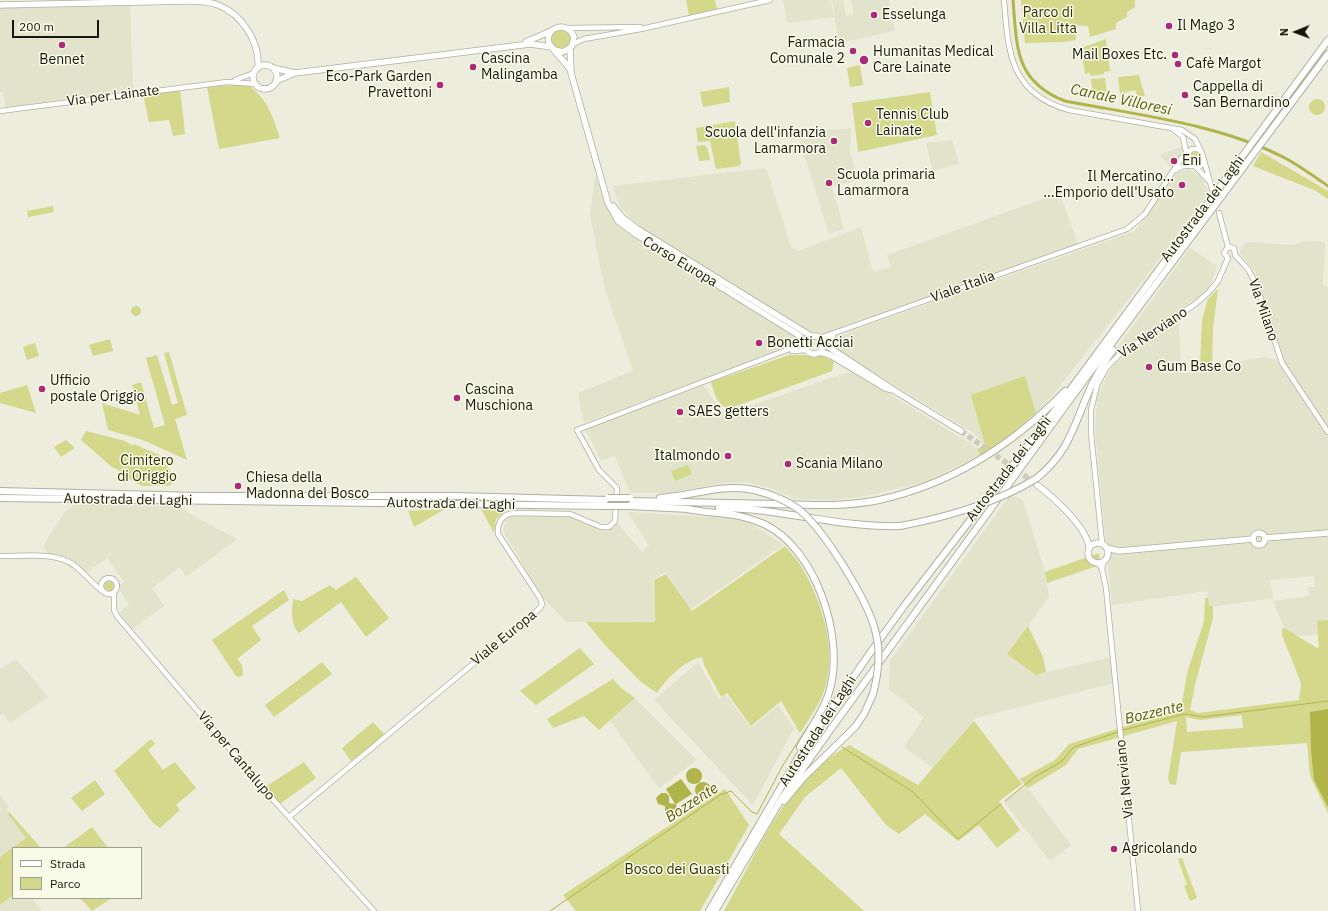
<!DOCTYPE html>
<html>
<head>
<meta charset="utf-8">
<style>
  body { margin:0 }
  #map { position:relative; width:1328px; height:911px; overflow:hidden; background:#eceddc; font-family:"IBM Plex Sans",sans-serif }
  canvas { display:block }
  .legend { position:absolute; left:12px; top:847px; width:130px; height:52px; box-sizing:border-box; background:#f9fbe9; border:1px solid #9e9f92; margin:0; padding:5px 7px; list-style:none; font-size:12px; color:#161610 }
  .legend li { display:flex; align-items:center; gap:8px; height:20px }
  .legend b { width:20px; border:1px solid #9e9f92 }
  .north { position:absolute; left:1276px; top:12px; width:40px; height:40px; -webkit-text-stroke:3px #f9fbe9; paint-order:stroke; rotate:269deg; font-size:11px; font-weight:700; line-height:16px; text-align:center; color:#161610 }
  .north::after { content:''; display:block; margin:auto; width:14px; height:18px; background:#161610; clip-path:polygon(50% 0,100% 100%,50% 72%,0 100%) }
  .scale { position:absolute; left:12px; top:20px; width:87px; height:18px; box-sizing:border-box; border:2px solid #161610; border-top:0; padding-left:5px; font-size:12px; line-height:14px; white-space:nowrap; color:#161610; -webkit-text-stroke:3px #f9fbe9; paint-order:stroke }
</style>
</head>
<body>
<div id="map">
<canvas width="1328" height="911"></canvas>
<ul class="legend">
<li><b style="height:5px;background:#fff"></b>Strada</li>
<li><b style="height:11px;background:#d4d88a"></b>Parco</li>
</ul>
<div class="north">N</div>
<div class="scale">200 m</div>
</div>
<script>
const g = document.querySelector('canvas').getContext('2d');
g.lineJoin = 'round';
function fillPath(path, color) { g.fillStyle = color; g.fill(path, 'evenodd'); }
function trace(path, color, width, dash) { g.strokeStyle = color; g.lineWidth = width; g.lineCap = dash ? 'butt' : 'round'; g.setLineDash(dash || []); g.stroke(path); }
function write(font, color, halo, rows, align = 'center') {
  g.font = font + ' "IBM Plex Sans",sans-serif'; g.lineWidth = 3; g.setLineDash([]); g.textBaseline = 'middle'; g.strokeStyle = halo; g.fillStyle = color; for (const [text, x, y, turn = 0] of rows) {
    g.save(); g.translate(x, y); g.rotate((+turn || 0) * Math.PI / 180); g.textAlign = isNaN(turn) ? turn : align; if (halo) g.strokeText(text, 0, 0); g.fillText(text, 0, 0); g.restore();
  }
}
fillPath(new Path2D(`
  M783,0H831L834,17L787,23Z
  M832,0H843L846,16L854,15L851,0H889L895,31L839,43Z
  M130,6L133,90L6,108L3,92H0V8Z
  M851,128L850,151L858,180L832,187L844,229L829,234L805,157L803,156L798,133Z
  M952,140L959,164L933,171L926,143Z
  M1185,145L1187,152L1174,171L1160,155Z
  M766,168L791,247L798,251L861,227L873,272L891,267L887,255L1060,193L1078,245L827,335L812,332L778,315L660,241L630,218L619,205L613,186Z
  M1189,169L1201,177L1209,192L1142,282L1051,397L1036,413L1025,376L985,445L974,433L829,346L838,338L854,330L1135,231L1173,178L1177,173Z
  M595,175L613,219L641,243L794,335L798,339L800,343L584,423L578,393L633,371L604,286L590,215Z
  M1305,241L1325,242L1323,286L1328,287V427L1281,356L1255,271L1239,253L1243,246L1247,242L1294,245Z
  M1190,248L1217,266L1208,291L1115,353L1117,348Z
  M1179,321L1181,373L1208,372V367L1257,358L1266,357L1276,360L1328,437V620L1317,621L1318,634L1296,636L1285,630L1273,601L1309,596L1308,587H1315L1314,576L1270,580L1273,599H1268L1209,607L1207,591L1112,605L1095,432L1097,397L1106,377L1116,362Z
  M854,372L971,444L977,449L980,455L925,482L866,496L834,500L794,499L773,489L746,482L720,483L668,493H630L615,456L601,460L585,429L703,385L724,415L839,375Z
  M1010,495L1023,500L1045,572L1049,597L1007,654L1036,675L1111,657L1114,683L976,718L933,768L904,747L924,717L889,689L890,661Z
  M81,503L180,505L190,514L237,539L186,577L180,567L152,588L164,606L132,629L119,612L129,605L120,591V585L124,582L107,558L86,573L76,562L67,557L48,554L44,549L45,542L64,513L75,504Z
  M627,512L744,519L783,545L691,609L666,572L653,579L654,621L567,622L543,598L503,531L506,519L512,515L576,517L600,530L608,531L617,523L642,552L649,545Z
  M16,659L48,697L10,723L3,714L0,715V669Z
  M698,662L719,699L726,695L751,728L778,705L794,728L753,805L654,700Z
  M635,698L697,760L659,788L610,721Z
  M1026,786L1071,845L1050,861L1004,802Z
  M0,794L9,807L7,809L8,814L26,838L0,857Z
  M13,895V898H32L42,911H0V905Z`), '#e1e3ca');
fillPath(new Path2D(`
  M686,0H715L717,9L689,16Z
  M1021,0H1135V7L1127,12V17L1116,23V29L1090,37L1088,26L1076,25V40L1064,42L1025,43Z
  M552 39a9 9 0 1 1 18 0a9 9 0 1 1-18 0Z
  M1106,39L1110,71L1104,72V74L1091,76L1090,73L1085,74L1081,48Z
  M860,65L863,85L850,87L847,68Z
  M1139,75L1145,96L1138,98L1135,90L1120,94L1118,77Z
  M1105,78L1107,96L1093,94L1091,79Z
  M247,84C268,100 272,114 280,138L219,149L207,87Z
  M729,87L730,102L703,107L700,92Z
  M180,90L185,134L173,136L169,120L149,122L143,94Z
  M930,92L937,135L858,152L852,103Z
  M1309 107a8 8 0 1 1 16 0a8 8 0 1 1-16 0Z
  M735,121L741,164L739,166L716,169L710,141L698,142L696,128Z
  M704,145L707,147L710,160L699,161L696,146Z
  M1190.5 157a5.5 5.5 0 1 1 11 0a5.5 5.5 0 1 1-11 0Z
  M1261,152L1328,191V199L1314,190L1253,166Z
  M53,206L54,212L28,217L27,211Z
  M1218,289L1213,328L1212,364L1200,366L1202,320L1208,299Z
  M131 311a5 5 0 1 1 10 0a5 5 0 1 1-10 0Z
  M110,339L113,351L93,356L89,345Z
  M35,343L39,356L27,360L23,347Z
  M169,352L187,415L175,419L187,460L143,440L108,430L102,403L140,415L132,385L141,382L154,428L165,425L146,358L157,355L172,405L178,403L164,353Z
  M789,355H805L815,358L823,355L834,362L832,371L731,408C718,409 714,392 711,382Z
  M1025,376L1036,413L999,444L980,455L977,449L985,445L971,395Z
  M27,385L36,413L0,403V393Z
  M86,431L125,441L133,446L134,444L159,455L175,477L170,486H142L119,473L120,471L112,467L81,440Z
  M66,440L75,448L61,457L54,447Z
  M688,465L692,474L675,481L671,471Z
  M445,509L414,527L408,511Z
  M481,509H508L496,519L494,533Z
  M785,546C791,553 798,560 802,568C822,601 837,649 825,688C820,704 809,719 800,733L781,701L751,726L727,693L721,697L704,665L702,657C685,660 666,679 657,693L641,682L605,645L586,622H655L654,580L666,574L692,611Z
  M1099,553L1100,565L1047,583L1045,572Z
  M356,577L389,618L366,637L341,602L299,633C290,623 292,612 293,599L302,601L330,585L336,590Z
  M104 586a5 5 0 1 1 10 0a5 5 0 1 1-10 0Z
  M284,590L289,600L252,626L261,640L237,659L242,665L243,675L240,677L236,676L212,640Z
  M1205,598H1208L1209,606H1213V618L1195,685L1190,710L1198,713L1299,700L1301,683L1282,635V629L1284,628L1317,648L1319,647L1317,621L1328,620V813L1310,776L1307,743L1181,752L1176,785L1170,784L1168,779L1177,721L1078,749L1066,765L1028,788L1020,779L1055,760L1069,744L1181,709L1187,673L1204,621ZM1242,715L1243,728L1187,732L1186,717L1200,720Z
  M1028,626L1043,657L1046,672L1036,675L1007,654Z
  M580,648L594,664L536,705L520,691Z
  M322,662L332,674L274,717L265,705Z
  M613,679L620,687L635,698L599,730L584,716L553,728L547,719Z
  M974,721L1022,784L999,801L1020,830L997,848L979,825L958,841L925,814L899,834L886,825L841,768L805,797L779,834L864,911H724C761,847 782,784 849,745L918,785Z
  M373,722L386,736L351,761L342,748Z
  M151,739L155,744L148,750L163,770L175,762L196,788L176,805L180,810L160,828L153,823L114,771Z
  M304,762L316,778L280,804L265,787Z
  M95,780L105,794L82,811L71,798Z
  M725,789L749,825L700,911H576L563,895Z
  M9,812L41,848H13V895L0,905V857L26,838L8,814Z
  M92,827L108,848H63Z
  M1182,858L1197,898L1190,901L1184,886L1187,885L1178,859Z
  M80,898H112L92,911Z`), '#d4d88a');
fillPath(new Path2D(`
  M1328,709V807L1314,780L1311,750L1310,712Z
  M686 776a8 8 0 1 1 16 0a8 8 0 1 1-16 0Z
  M681,779L692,794L676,804L678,813L670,816L665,812V806L658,804L656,798L661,793H666L669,796V803L675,804L666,789Z
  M695 790a8 8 0 1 1 16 0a8 8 0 1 1-16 0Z`), '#b0b44b');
trace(new Path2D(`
  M1123,730L1185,714L1203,717L1328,701
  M842,747L913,792L958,839L1001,804
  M1005,801L1036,776L1061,762L1074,747L1118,732
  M550,911L720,795L731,791L752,812L757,814L783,765L808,726`), '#b0b44b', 1);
trace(new Path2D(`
  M1013,0C1017,46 1014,81 1065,101C1138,115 1221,124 1287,159C1301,167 1315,177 1328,186`), '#b0b44b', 3);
trace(new Path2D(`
  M961,431L1035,483`), '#cccdbd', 5.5, [5.5, 3]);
const minor = new Path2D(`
  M1004,0C1008,52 1010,94 1069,110L1182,130L1195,139L1201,151
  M568,28L640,27
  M573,44L584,39L641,29L770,0
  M235,80L254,73
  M0,111L227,82L255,84
  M1173,129L1183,137L1188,161L1198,167L1203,164L1204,159
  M1195,166L1208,180
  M1176,170L1183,166H1194
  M1219,213L1228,247
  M1228,247L1234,248L1235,255
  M1235,255L1248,269L1256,284L1282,363L1328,432
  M1228,258L1224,253L1228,247
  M820,338L1127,229L1145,214L1181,159L1192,149H1198L1202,153L1212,189
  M823,343L833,336
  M792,351L806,350
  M1102,543L1091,433V410L1097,385L1107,367L1122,352L1194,305L1208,293L1218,281L1228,258
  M0,556C22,557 55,551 74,565C84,573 92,583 102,591
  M1098,563L1102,569L1106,588L1138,911
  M1102,569L1104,561
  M101 586a8 8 0 1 1 16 0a8 8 0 1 1-16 0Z
  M114,593V610L117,616L269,795L374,911
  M289,817L540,608L542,604L540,598L498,534C497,523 502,514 514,513L570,514L601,527H609L615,521L617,488L599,470L577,430L805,343`);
const major = new Path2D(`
  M0,5L187,1C197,1 208,1 218,5C242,14 260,42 258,68
  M526,42L551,31
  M570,48L571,73L608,203L618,221L637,235L800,336L805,343
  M555,50L563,52L572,46L574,37C568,20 544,27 549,43C551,49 564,60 569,68
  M253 77a12 12 0 1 1 24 0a12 12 0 1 1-24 0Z
  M273,68L295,73L530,44L552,47
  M276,81L295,73
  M613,206L623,218L636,228L811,336
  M805 345a9 9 0 1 1 18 0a9 9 0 1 1-18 0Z
  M824,344L895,391L961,431
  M820,352L830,355L885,388L893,390
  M1037,485C1053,497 1086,526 1089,547
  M1253 539a6 6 0 1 1 12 0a6 6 0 1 1-12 0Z
  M1265,538L1328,533
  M1088 553a10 10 0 1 1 20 0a10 10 0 1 1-20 0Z
  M1107,548L1119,551L1253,539`);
const highway = new Path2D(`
  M1037,478C1067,453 1072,432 1086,398C1093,380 1102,365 1113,350
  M0,491L199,496H454L608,500
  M0,498L607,506
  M660,498C692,496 722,483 754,490
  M630,501C679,502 727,503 776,504C810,505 845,507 879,500C951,484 1014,444 1065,391
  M629,506L689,509
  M719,508C780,508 839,528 900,526
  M687,509C716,515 735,511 764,524C815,548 843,633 831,685C826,708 811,727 800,747
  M784,801L803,778L855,727L864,714L873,694
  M709,911L802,751L870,653L904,606L1059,405L1328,40
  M715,911L782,798L833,726L1085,379L1328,54`);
trace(minor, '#afb0a0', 6);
trace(major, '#afb0a0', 7);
trace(highway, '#afb0a0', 8);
trace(minor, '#fff', 4.5);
trace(major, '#fff', 5.5);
trace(highway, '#fff', 6);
const highwayBridge = new Path2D(`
  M754,490C770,494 784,499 797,508C822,526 870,603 876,634C881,654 878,675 873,694
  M608,498H630
  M607,506H629
  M900,526C944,518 999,502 1037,478`);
trace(highwayBridge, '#afb0a0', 8, []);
trace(highwayBridge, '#fff', 6);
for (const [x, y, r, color] of [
  [874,15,4,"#ab2976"],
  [1169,26,4,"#ab2976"],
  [62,45,4,"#ab2976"],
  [853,51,4,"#ab2976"],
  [1175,55,4,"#ab2976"],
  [864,60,5,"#ab2976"],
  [1178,64,4,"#ab2976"],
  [473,67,4,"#ab2976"],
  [440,85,4,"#ab2976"],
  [1185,95,4,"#ab2976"],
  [868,123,4,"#ab2976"],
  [834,141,4,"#ab2976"],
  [1174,161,4,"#ab2976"],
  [829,183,4,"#ab2976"],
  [1182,185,4,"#ab2976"],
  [759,343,4,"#ab2976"],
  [1149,367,4,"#ab2976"],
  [42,389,4,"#ab2976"],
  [457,398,4,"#ab2976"],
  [680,412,4,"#ab2976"],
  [728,456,4,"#ab2976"],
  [788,464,4,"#ab2976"],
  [238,486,4,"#ab2976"],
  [1114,849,4,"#ab2976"]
]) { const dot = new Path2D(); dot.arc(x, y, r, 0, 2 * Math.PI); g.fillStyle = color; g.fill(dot); trace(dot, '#f9fbe9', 1.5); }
write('14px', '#2f3002', '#f9fbe9', [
  ["Parco di",1048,13],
  ["Villa Litta",1048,29],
  ["Cimitero",147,461],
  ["di Origgio",147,477],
  ["Bosco dei Guasti",677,870]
]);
write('14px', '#161610', '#f9fbe9', [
  ["Esselunga",882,15],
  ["Il Mago 3",1177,26],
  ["Farmacia",845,43,"right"],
  ["Comunale 2",845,59,"right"],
  ["Humanitas Medical",873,52],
  ["Care Lainate",873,68],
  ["Mail Boxes Etc.",1167,55,"right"],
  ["Cascina",481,59],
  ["Malingamba",481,75],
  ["Bennet",62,60,"center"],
  ["Cafè Margot",1186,64],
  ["Eco-Park Garden",432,77,"right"],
  ["Pravettoni",432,93,"right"],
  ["Cappella di",1193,87],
  ["San Bernardino",1193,103],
  ["Tennis Club",876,115],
  ["Lainate",876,131],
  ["Scuola dell'infanzia",826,133,"right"],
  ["Lamarmora",826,149,"right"],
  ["Eni",1182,161],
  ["Scuola primaria",837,175],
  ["Lamarmora",837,191],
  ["Il Mercatino...",1174,177,"right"],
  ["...Emporio dell'Usato",1174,193,"right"],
  ["Bonetti Acciai",767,343],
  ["Gum Base Co",1157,367],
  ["Ufficio",50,381],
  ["postale Origgio",50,397],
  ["Cascina",465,390],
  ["Muschiona",465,406],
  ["SAES getters",688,412],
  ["Italmondo",720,456,"right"],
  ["Scania Milano",796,464],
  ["Chiesa della",246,478],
  ["Madonna del Bosco",246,494],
  ["Agricolando",1122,849]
], 'left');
write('14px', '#161610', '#f9fbe9', [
  ["Via per Lainate",113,96,-7],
  ["Autostrada dei Laghi",1203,209,-53],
  ["Corso Europa",680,262,31],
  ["Viale Italia",963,287,-20],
  ["Via Milano",1263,310,71],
  ["Via Nerviano",1153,333,-34],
  ["Autostrada dei Laghi",1009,469,-52],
  ["Autostrada dei Laghi",128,500,1],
  ["Autostrada dei Laghi",451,504,1],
  ["Viale Europa",504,638,-39],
  ["Autostrada dei Laghi",818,731,-57],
  ["Via per Cantalupo",236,756,50],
  ["Via Nerviano",1125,779,-96]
]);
write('italic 15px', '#5a5c0d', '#f9fbe9', [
  ["Canale Villoresi",1121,100,12],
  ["Bozzente",1154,713,-13],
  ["Bozzente",692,803,-33]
]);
</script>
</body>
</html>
